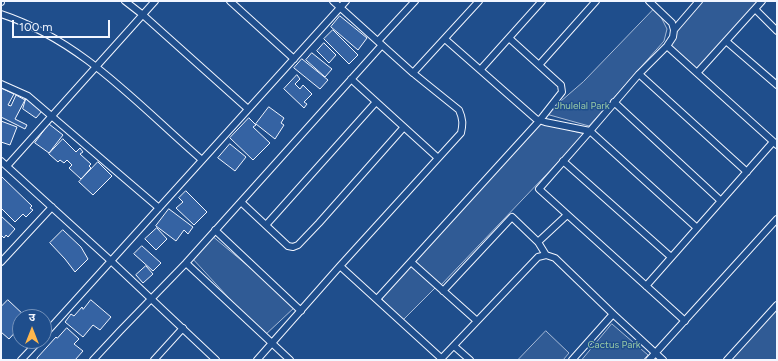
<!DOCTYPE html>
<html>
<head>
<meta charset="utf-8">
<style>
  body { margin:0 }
  #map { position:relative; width:778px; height:361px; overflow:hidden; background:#1f4e8c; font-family:Figtree,"Noto Sans Devanagari",sans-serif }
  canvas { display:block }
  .frame { position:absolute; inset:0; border:2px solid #f2f6ff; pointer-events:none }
  .north { position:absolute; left:12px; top:309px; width:40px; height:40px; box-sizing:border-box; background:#1f4e8c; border:1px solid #7391ba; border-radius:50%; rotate:0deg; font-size:11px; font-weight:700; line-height:16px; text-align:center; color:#f2f6ff }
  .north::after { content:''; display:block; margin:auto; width:14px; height:18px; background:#ffb74d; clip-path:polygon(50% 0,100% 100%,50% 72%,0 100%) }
  .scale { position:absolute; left:12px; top:20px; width:98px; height:18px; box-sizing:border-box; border:2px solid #f2f6ff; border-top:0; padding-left:5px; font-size:12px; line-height:14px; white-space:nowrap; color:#f2f6ff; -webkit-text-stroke:3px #1f4e8c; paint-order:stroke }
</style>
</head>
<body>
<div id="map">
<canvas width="778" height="361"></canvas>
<div class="frame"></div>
<div class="north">उ</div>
<div class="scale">100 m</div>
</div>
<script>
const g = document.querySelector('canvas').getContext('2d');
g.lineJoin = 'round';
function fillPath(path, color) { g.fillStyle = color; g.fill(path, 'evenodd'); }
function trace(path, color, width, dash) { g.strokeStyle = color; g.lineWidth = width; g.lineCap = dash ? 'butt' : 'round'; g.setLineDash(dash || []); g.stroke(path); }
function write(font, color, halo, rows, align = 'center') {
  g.font = font + ' Figtree,sans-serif'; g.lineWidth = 3; g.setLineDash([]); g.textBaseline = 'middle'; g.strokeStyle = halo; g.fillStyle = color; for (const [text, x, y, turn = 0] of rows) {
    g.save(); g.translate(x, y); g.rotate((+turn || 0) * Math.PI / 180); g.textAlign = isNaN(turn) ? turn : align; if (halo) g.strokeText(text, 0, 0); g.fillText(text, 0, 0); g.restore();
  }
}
const built = new Path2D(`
  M702,1H759L697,70L671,45L676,31Z
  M656,7L667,29L664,41L589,126L546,114L583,82Z
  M541,123L585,134L440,286L436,287L403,320L382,299Z
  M211,235L296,306L264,336L191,257Z
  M777,309V360H731Z
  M612,324L648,355L643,360H582Z
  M546,331L569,353L563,360H518Z`);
fillPath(built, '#305b95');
trace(built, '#a8bbd7', 1);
const building = new Path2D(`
  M340,16L367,38L358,50L331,27Z
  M333,30L358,55L349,64L324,39Z
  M324,43L336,55L329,63L317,51Z
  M312,53L332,69L325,77L306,60Z
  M302,59L328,80L320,89L294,68Z
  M297,75L300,79L295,84L300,89L303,85L312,94L304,102L307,104L304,108L284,89Z
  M1,88L14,94L8,105L11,106L16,95L25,100L15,119L27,125L25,129L1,117Z
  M26,99L42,111L36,118L23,109Z
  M269,107L284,118L281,123L284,125L275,139L256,124Z
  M249,118L256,125L253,127L270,143L253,160L230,138Z
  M1,121L17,127L10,145L1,142Z
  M49,124L63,135L49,153L35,143Z
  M63,139L76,152L80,148L83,152L80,154L91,164L89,166L91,168L81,179L69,168L72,165L67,160L64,163L60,160L58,162L49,154Z
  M230,144L246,157L235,171L218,158Z
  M98,162L112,176L93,195L79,182Z
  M1,176L32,206L30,208L33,210L26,217L23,214L15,222L1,208Z
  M186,191L207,212L194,225L176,208L183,202L179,198Z
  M169,209L193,227L188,234L184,230L176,241L156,226Z
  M1,216L15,229L8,237L6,235L4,238L1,235Z
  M157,228L167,239L156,250L145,239Z
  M63,230L81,247L88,259L75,272L65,259L50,243Z
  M142,246L161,263L153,271L134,254Z
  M146,266L153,274L143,283L136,275Z
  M8,300L26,317H20V327L9,339L1,332V307Z
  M91,300L111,317L100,330L93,325L83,337L65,322L71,314L74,316L82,307L83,309Z
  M67,328L79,339L74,344L83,351L75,360H37V358L56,337L57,338Z`);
fillPath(building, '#3563a3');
trace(building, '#f2f6ff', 1);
const minor = new Path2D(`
  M125,1L143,15L248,109
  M230,1L294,59
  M649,1L672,23L674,30L673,37L667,46L639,74L590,131L539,189L685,321
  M1,2V1
  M755,9L777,31
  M1,14C83,41 138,105 202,160
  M674,30L699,1
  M445,39L536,119L545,122L590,131L697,228
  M378,41L415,1
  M726,41L777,85
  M667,46L777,145
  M539,65L596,1
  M481,69L542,1
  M413,73L479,1
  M697,73L762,1
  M639,74L747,172
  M351,79L438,158
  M1,84L28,96L159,208
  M614,102L721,201
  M1,161L111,261L216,360
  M563,161L671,257
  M7,166L155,1
  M241,202L288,246L293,247L298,245L319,223L404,127
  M266,225L376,102
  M215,230L301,311
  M538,242L567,215
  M1,262L52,207
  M411,262L477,321
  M186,263L290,360
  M340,266L442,359
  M646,286L773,142
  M443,291L512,217L538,242L546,255
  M377,299L540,120L562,92L561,85L509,38
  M44,335L346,1
  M454,346L470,360
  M21,360L39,341
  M93,360L120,331L186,263L382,45
  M154,360L183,328
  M257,360L340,266L461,133C463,124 463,119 459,110L413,73L333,1
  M440,360L538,257L546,255L555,258L613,314L663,360
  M572,360L613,314
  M649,360L777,219
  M727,360L777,305`);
trace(minor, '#f2f6ff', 8);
trace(minor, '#1f4e8c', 6);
write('10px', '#97c8a6', '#1f4e8c', [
  ["Jhulelal Park",582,106],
  ["Cactus Park",614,345]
]);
</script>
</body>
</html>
